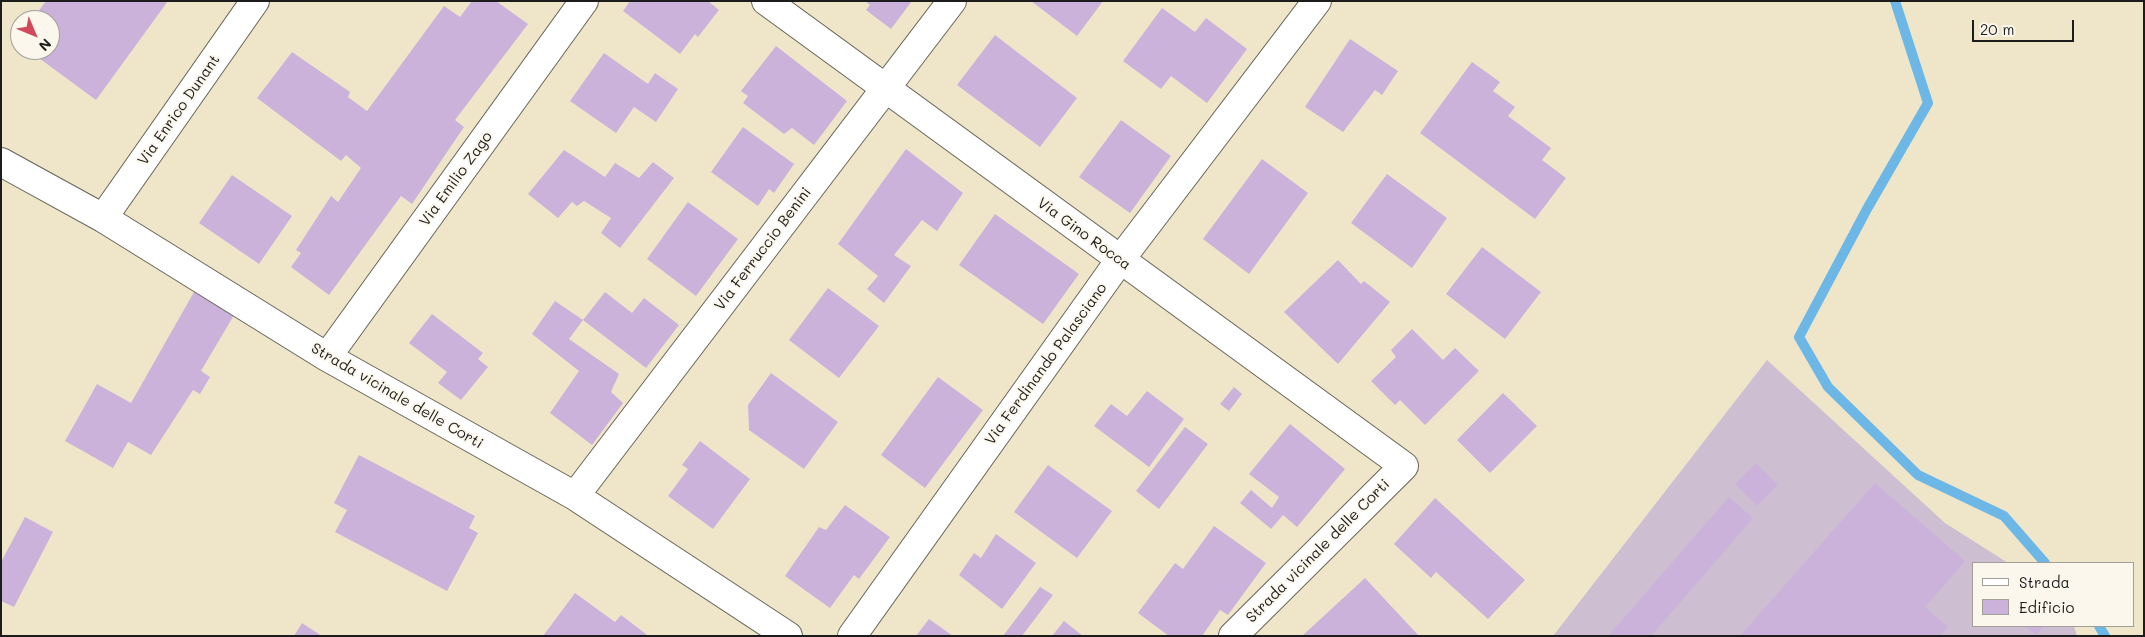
<!DOCTYPE html>
<html>
<head>
<meta charset="utf-8">
<style>
  body { margin:0 }
  #map { position:relative; width:2145px; height:637px; overflow:hidden; background:#efe6ca; font-family:Mali,sans-serif }
  canvas { display:block }
  .frame { position:absolute; inset:0; border:2px solid #1c1c1c; pointer-events:none }
  .legend { position:absolute; left:1972px; top:562px; width:162px; height:65px; box-sizing:border-box; background:#fbf7ec; border:1px solid #a29f99; margin:0; padding:6px 9px; list-style:none; font-size:15px; color:#1c1c1c }
  .legend li { display:flex; align-items:center; gap:10px; height:25px }
  .legend b { width:25px; border:1px solid #a29f99 }
  .north { position:absolute; left:10px; top:10px; width:50px; height:50px; box-sizing:border-box; background:#fbf7ec; border:1px solid #a29f99; border-radius:50%; rotate:135deg; font-size:14px; font-weight:700; line-height:20px; text-align:center; color:#1c1c1c }
  .north::after { content:''; display:block; margin:auto; width:18px; height:22px; background:#d1495b; clip-path:polygon(50% 0,100% 100%,50% 72%,0 100%) }
  .scale { position:absolute; left:1972px; top:20px; width:102px; height:22px; box-sizing:border-box; border:2px solid #1c1c1c; border-top:0; padding-left:6px; font-size:15px; line-height:18px; white-space:nowrap; color:#1c1c1c; -webkit-text-stroke:4px #fbf7ec; paint-order:stroke }
</style>
</head>
<body>
<div id="map">
<canvas width="2145" height="637"></canvas>
<div class="frame"></div>
<ul class="legend">
<li><b style="height:6px;background:#fff"></b>Strada</li>
<li><b style="height:14px;background:#cbb2db"></b>Edificio</li>
</ul>
<div class="north">N</div>
<div class="scale">20 m</div>
</div>
<script>
const g = document.querySelector('canvas').getContext('2d');
g.lineJoin = 'round';
function fillPath(path, color) { g.fillStyle = color; g.fill(path, 'evenodd'); }
function trace(path, color, width, dash) { g.strokeStyle = color; g.lineWidth = width; g.lineCap = dash ? 'butt' : 'round'; g.setLineDash(dash || []); g.stroke(path); }
function write(font, color, halo, rows, align = 'center') {
  g.font = font + ' Mali,sans-serif'; g.lineWidth = 4; g.setLineDash([]); g.textBaseline = 'middle'; g.strokeStyle = halo; g.fillStyle = color; for (const [text, x, y, turn = 0] of rows) {
    g.save(); g.translate(x, y); g.rotate((+turn || 0) * Math.PI / 180); g.textAlign = isNaN(turn) ? turn : align; if (halo) g.strokeText(text, 0, 0); g.fillText(text, 0, 0); g.restore();
  }
}
fillPath(new Path2D(`
  M1767,360L1945,523L2008,563H1974V626H2074L2077,636H1553Z`), '#cebed1');
trace(new Path2D(`
  M1895,1L1928,103L1867,209L1799,337L1828,387L1918,475L2004,516L2045,563
  M2099,626L2105,636`), '#6cb7e5', 10);
fillPath(new Path2D(`
  M46,1H168L96,100L28,50H50V20H32Z
  M472,1H496L528,24L455,120L464,127L412,204L401,196L329,295L291,267L301,253L296,250L331,196L338,202L361,168L346,155L341,161L257,98L292,52L350,92L348,97L367,111L444,6L460,17Z
  M630,1H708L719,10L698,37L695,34L680,54L623,11Z
  M865,1H912L891,29L866,10L870,5Z
  M1031,1H1103L1077,36Z
  M1162,8L1195,32L1206,18L1247,49L1207,103L1171,76L1161,89L1123,61Z
  M995,35L1077,98L1040,147L957,85Z
  M1350,39L1398,71L1382,95L1375,90L1343,132L1305,107Z
  M776,46L847,101L814,145L792,128L784,134L743,103L748,96L741,91Z
  M604,53L648,84L655,73L678,89L656,122L634,107L616,133L570,101Z
  M1472,62L1500,82L1493,91L1515,107L1508,116L1551,148L1542,160L1566,178L1535,219L1420,133Z
  M1121,120L1171,156L1130,213L1079,177Z
  M743,127L794,164L774,193L769,189L758,206L711,172Z
  M906,149L963,193L937,231L922,220L894,255L911,266L884,303L867,289L878,276L838,244Z
  M564,150L605,177L615,163L639,178L653,162L674,178L620,248L601,233L611,218L584,201L577,206L572,202L558,218L528,194Z
  M1262,159L1308,193L1249,274L1203,239Z
  M1387,174L1447,218L1412,268L1351,223Z
  M232,175L292,216L259,264L199,223Z
  M688,202L738,239L696,296L647,259Z
  M995,214L1079,274L1043,324L959,265Z
  M1482,247L1541,292L1505,339L1446,294Z
  M1338,260L1361,284L1364,281L1390,302L1338,364L1284,312Z
  M828,288L879,326L839,378L789,340Z
  M194,292L234,315L201,371L210,377L200,394L193,390L151,455L128,442L113,468L65,441L97,384L131,403Z
  M605,292L632,313L644,298L679,325L646,368L583,320Z
  M555,301L583,320L569,339L619,374L611,392L623,403L592,445L550,413L579,371L532,334Z
  M432,314L483,353L478,359L488,367L461,400L438,383L447,372L409,343Z
  M1412,329L1443,360L1455,348L1479,371L1425,425L1400,400L1395,405L1371,381L1396,357L1391,350Z
  M771,373L838,422L804,469L749,430L748,405Z
  M938,377L983,410L925,488L881,455Z
  M1234,387L1242,394L1229,411L1220,404Z
  M1147,391L1184,419L1149,467L1094,426L1111,404L1127,416Z
  M1503,393L1537,426L1490,473L1457,440Z
  M1290,424L1345,469L1297,527L1283,515L1271,529L1240,503L1251,490L1272,508L1279,497L1249,474Z
  M1185,427L1208,444L1159,509L1136,491Z
  M700,441L750,479L713,529L668,496L688,469L682,465Z
  M359,455L475,516L469,528L478,533L447,591L335,532L347,510L334,503Z
  M1756,463L1778,485L1757,506L1735,484Z
  M1048,465L1112,511L1077,558L1014,512Z
  M1875,483L1965,561L1925,607L1948,627L1940,636H1740Z
  M1729,497L1753,518L1651,636H1608Z
  M1435,498L1525,580L1488,619L1436,572L1431,578L1394,544Z
  M845,505L890,537L859,579L854,575L830,608L785,576L819,527L826,530Z
  M25,517L53,532L14,607L1,601V562Z
  M1214,526L1266,563L1228,615L1220,610L1202,636H1169L1138,613L1175,563L1183,569Z
  M996,534L1036,563L1002,609L959,575L974,553L981,558Z
  M1365,578L1419,636H1302Z
  M1040,587L1053,595L1022,636H1003Z
  M575,593L615,622L621,615L646,634L645,636H543Z
  M929,619L953,636H916Z
  M1064,621L1083,636H1052Z
  M302,623L322,636H294Z
  M2025,626H2044L2036,635Z`), '#cbb2db');
const minor = new Path2D(`
  M766,1L1404,466L1233,636
  M1,162L103,218L327,357L575,496L788,636
  M103,218L255,1
  M327,357L584,1
  M575,496L952,1
  M852,636L1120,260L1317,1`);
trace(minor, '#666359', 30);
trace(minor, '#fff', 28);
write('15px', '#1c1c1c', '#fbf7ec', [
  ["Via Enrico Dunant",179,110,-55],
  ["Via Emilio Zago",456,179,-54],
  ["Via Gino Rocca",1084,234,36],
  ["Via Ferruccio Benini",763,249,-53],
  ["Via Ferdinando Palasciano",1046,364,-54],
  ["Strada vicinale delle Corti",397,396,30],
  ["Strada vicinale delle Corti",1318,551,-45]
]);
</script>
</body>
</html>
